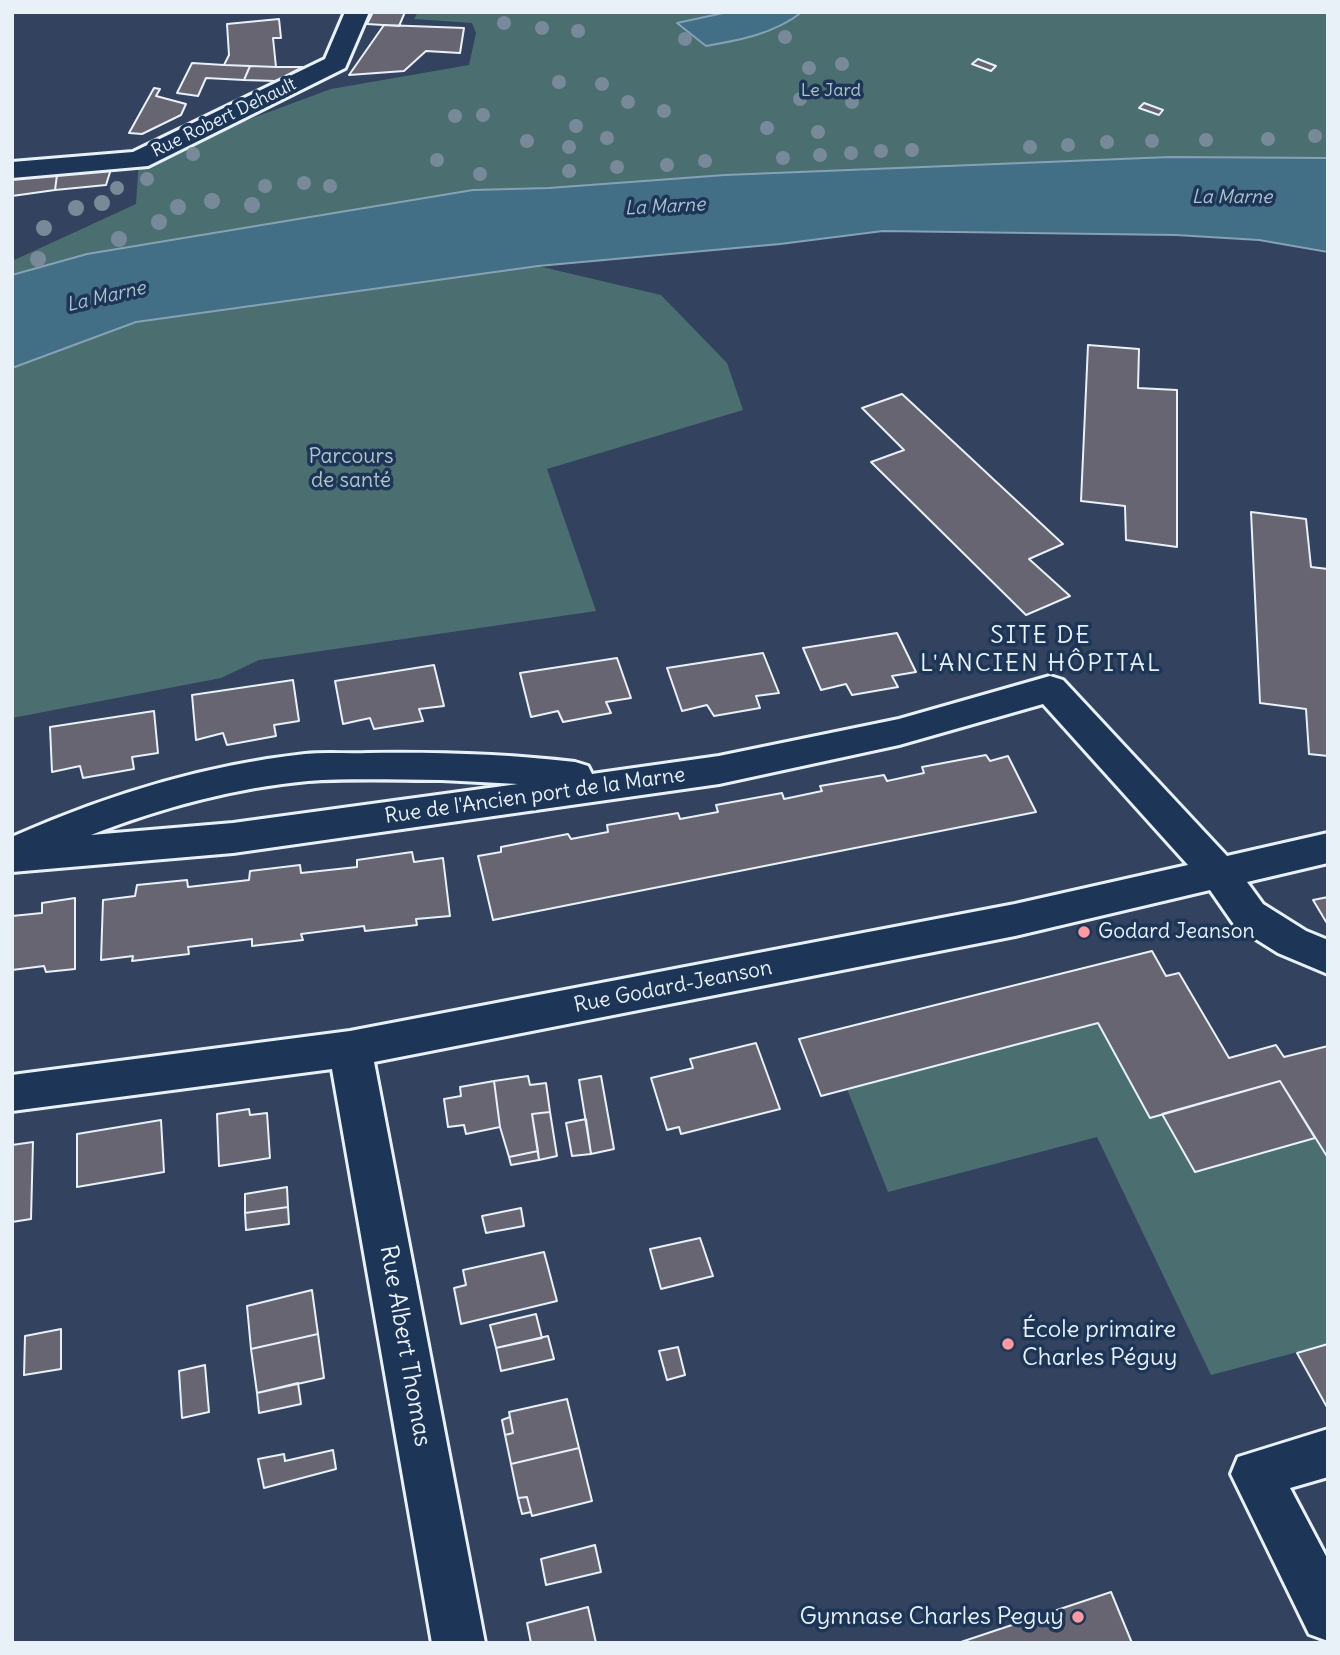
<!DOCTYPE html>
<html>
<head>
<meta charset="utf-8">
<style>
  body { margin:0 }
  #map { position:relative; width:1340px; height:1655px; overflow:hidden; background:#33435f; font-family:Delius,sans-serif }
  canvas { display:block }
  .frame { position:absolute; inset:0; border:14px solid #e8f1f8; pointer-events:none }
</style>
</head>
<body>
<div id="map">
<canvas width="1340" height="1655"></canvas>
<div class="frame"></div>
</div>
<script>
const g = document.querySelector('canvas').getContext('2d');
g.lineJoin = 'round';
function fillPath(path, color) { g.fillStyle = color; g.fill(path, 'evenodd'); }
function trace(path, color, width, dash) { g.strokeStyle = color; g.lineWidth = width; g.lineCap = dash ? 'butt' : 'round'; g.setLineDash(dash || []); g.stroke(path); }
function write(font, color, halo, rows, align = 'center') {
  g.font = font + ' Delius,sans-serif'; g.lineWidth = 7; g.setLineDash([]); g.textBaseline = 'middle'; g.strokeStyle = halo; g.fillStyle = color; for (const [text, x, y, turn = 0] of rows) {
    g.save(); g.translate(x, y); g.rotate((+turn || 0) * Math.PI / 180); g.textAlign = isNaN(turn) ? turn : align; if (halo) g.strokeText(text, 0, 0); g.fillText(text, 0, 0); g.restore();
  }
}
fillPath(new Path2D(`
  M418,12H728L678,23L706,46C740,40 774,34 802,12H1328V158L1170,157L725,175L549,188L473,190L87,254L12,275V261L136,204L139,160L331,89L469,65L476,33L472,23L414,19Z
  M538,266L661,295L727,363L743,410L547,469L596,611L259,660L221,678L12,718V368L136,322Z
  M1098,1023L1150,1118L1162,1114L1195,1171L1315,1138L1328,1158V1344L1211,1375L1097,1137L888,1192L847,1089Z`), '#4b6f71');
const water = new Path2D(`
  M728,12H802C774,34 740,40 706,46L677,23Z
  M1170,157L1328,158V252L1259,240L1176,235L883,231L780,244L538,266L136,322L12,368V275L87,254L473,190L549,188L725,175Z`);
fillPath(water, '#426e86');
trace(water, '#84a2b4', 2);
const building = new Path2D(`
  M373,12H405L399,26L367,24Z
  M279,19L281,38H273L276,67L224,65L229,55L227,24Z
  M384,25L464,28L460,53L426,51L404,71L349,75Z
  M978,59L996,66L991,71L972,64Z
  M192,63L224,65L250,66L244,80L206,78L198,96L177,93Z
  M250,66L276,67H303L276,81L244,80Z
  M154,88L160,89L156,96L186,104L181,115L142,134L129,133Z
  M1144,103L1163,110L1159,115L1139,108Z
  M102,169H111L106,185L55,190L57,175Z
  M32,174V177L57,175L55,190L12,196L13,176Z
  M1088,345L1139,349L1138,388L1177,390V547L1126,540L1125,506L1081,501Z
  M902,394L1063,544L1029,559L1070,596L1026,615L871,462L904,450L862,408Z
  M1251,512L1306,519L1311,567L1328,569V756L1309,754L1306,709L1260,703Z
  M897,633L916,672L892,676L898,687L852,695L846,684L821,690L803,648Z
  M763,653L779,693L756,696L760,708L714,716L707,705L682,711L667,668Z
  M617,658L631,698L606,702L611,713L563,722L558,711L531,717L520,673Z
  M434,665L444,706L419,709L423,721L374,729L370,718L343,724L335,681Z
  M293,680L299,721L274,725L276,736L227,745L223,733L196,740L192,695Z
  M154,711L158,753L132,757L134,769L83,778L80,766L52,772L50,727Z
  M986,755L990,761L1008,756L1036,812L493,920L478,856L501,852V847L568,834L571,839L608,832L607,825L678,813L680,819L718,812L716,805L782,793L784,799L822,791L820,786L884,775L887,781L924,773L922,767Z
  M412,852L414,862L443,858L450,916L416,919L417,925L365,931L364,926L301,934L303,940L252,946V939L188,947L189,954L132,961L133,956L101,960L103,900L135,896L137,885L187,880L188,887L249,880L250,871L300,865L301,873L357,867V860Z
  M1328,897V925L1313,900Z
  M75,898V969L46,972L44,966L12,970V916L42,913V903Z
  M1152,951L1166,976L1179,973L1229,1058L1276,1045L1284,1057L1328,1046V1158L1280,1081L1150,1118L1098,1023L821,1096L799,1039Z
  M756,1043L780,1109L681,1134L679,1127L667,1130L651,1078L693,1068L690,1059Z
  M528,1076L530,1085L546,1083L550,1112L532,1114L538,1151L509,1157L500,1127L494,1081Z
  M601,1076L614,1149L591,1154L579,1080Z
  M494,1081L500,1127L466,1134L464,1125L448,1127L444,1099L461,1096L460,1087Z
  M1280,1081L1315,1138L1195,1172L1162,1114Z
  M249,1109L250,1115L267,1113L270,1158L219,1166L217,1114Z
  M550,1112L557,1156L539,1160L532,1114Z
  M586,1119L591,1154L572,1156L566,1123Z
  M161,1120L164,1172L77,1187V1134Z
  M33,1142L31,1219L12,1222V1145Z
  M538,1151L539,1160L511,1165L509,1157Z
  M287,1187L288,1207L245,1213V1194Z
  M288,1207L289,1224L246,1230L245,1213Z
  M521,1208L524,1226L486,1233L482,1216Z
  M700,1238L713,1276L661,1289L650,1249Z
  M544,1252L557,1301L461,1324L454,1288L466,1285L463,1270Z
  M312,1290L318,1334L251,1349L247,1306Z
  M536,1314L542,1338L496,1348L490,1325Z
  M61,1329V1369L24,1375L25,1336Z
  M318,1334L324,1378L257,1393L251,1349Z
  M548,1336L554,1359L501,1371L496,1348Z
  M1328,1344V1409L1297,1353Z
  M678,1347L685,1375L667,1380L659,1351Z
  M205,1365L209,1412L182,1418L179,1371Z
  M298,1383L301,1404L259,1413L257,1393Z
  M567,1399L579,1448L511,1464L505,1435L513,1433L509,1412Z
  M510,1417L513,1433L505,1435L502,1420Z
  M579,1448L592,1501L532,1516L527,1497L518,1498L511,1464Z
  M333,1450L336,1469L264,1488L258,1459L284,1454L285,1461Z
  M527,1497L531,1512L522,1514L518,1498Z
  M595,1545L601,1572L546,1585L541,1559Z
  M1111,1592L1132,1643H958Z
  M588,1607L596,1643H531L527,1623Z`);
fillPath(building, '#676572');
trace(building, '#e8f1f8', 2);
const minor = new Path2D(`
  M345,12H369L345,68L148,166L12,178V162L133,152L325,59Z
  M1050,676L1063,680L1227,856L1328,833V863L1247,882L1263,904L1306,931L1328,940V974L1278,953L1235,926L1210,890L1015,936L374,1062L485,1643H432L332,1069L12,1111V1075L350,1031L1015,904L1188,865L1043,704L899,745L719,784L233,853L12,872L14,836C107,795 204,765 305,754C326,752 347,754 368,753C437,752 506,754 575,762L588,766L592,774L719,756L899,719ZM442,780L518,784L233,823L91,835C160,808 234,788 308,781C352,778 398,780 442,780Z
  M1328,1429V1477L1290,1488L1328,1560V1641L1309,1634L1231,1474L1238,1457Z`);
trace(minor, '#e8f1f8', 6);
fillPath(minor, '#1d3557');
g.fillStyle = '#788a99';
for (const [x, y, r] of [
  [504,23,7],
  [542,28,7],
  [578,31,7],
  [785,37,7],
  [685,39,7],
  [842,64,7],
  [809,68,7],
  [559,82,7],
  [602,84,7],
  [800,99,7],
  [628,102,7],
  [852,102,7],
  [664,111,7],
  [483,115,7],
  [455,116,7],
  [576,126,7],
  [767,128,7],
  [818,132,7],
  [1315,136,7],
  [607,138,7],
  [1268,139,7],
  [1206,140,7],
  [527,141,7],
  [1152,141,7],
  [1107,142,7],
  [1068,145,7],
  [569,147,7],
  [1030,147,7],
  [912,150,7],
  [881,151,7],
  [851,153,7],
  [193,154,7],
  [820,155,7],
  [783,158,7],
  [437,160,7],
  [705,161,7],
  [667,165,7],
  [617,167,7],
  [569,171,7],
  [480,174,7],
  [147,179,7],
  [304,183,7],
  [265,186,7],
  [330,186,7],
  [117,188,7],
  [212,201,8],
  [102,203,8],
  [252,205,8],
  [178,207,8],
  [76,208,8],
  [159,222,8],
  [44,228,8],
  [119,239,8],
  [38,259,8]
]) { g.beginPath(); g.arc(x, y, r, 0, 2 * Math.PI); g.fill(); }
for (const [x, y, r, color] of [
  [1084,932,7,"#ff9aa2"],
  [1008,1344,7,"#ff9aa2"],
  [1078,1617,7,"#ff9aa2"]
]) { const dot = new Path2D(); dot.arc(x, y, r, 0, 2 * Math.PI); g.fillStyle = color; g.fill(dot); trace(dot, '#1d3557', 2.5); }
write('18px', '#b1c4c9', '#1d3557', [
  ["Le Jard",831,91]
]);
write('18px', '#e8f1f8', '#1d3557', [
  ["Rue Robert Dehault",224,118,-26]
]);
write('italic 19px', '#aec3d0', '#1d3557', [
  ["La Marne",1232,198],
  ["La Marne",665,207,-3],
  ["La Marne",106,297,-13]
]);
write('21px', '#b1c4c9', '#1d3557', [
  ["Parcours",351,457],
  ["de santé",351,481]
]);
write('21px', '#e8f1f8', '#1d3557', [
  ["Rue de l'Ancien port de la Marne",535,796,-8],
  ["Rue Godard-Jeanson",673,987,-11]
]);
write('21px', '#e8f1f8', '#1d3557', [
  ["Godard Jeanson",1098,932]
], 'left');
g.letterSpacing = '2px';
write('24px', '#e8f1f8', '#1d3557', [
  ["SITE DE",1041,636],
  ["L'ANCIEN HÔPITAL",1041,664]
]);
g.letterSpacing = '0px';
write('24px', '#e8f1f8', '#1d3557', [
  ["École primaire",1022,1330],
  ["Charles Péguy",1022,1358],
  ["Gymnase Charles Peguy",1064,1617,"right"]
], 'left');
write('24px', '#e8f1f8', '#1d3557', [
  ["Rue Albert Thomas",405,1346,80]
]);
</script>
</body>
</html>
